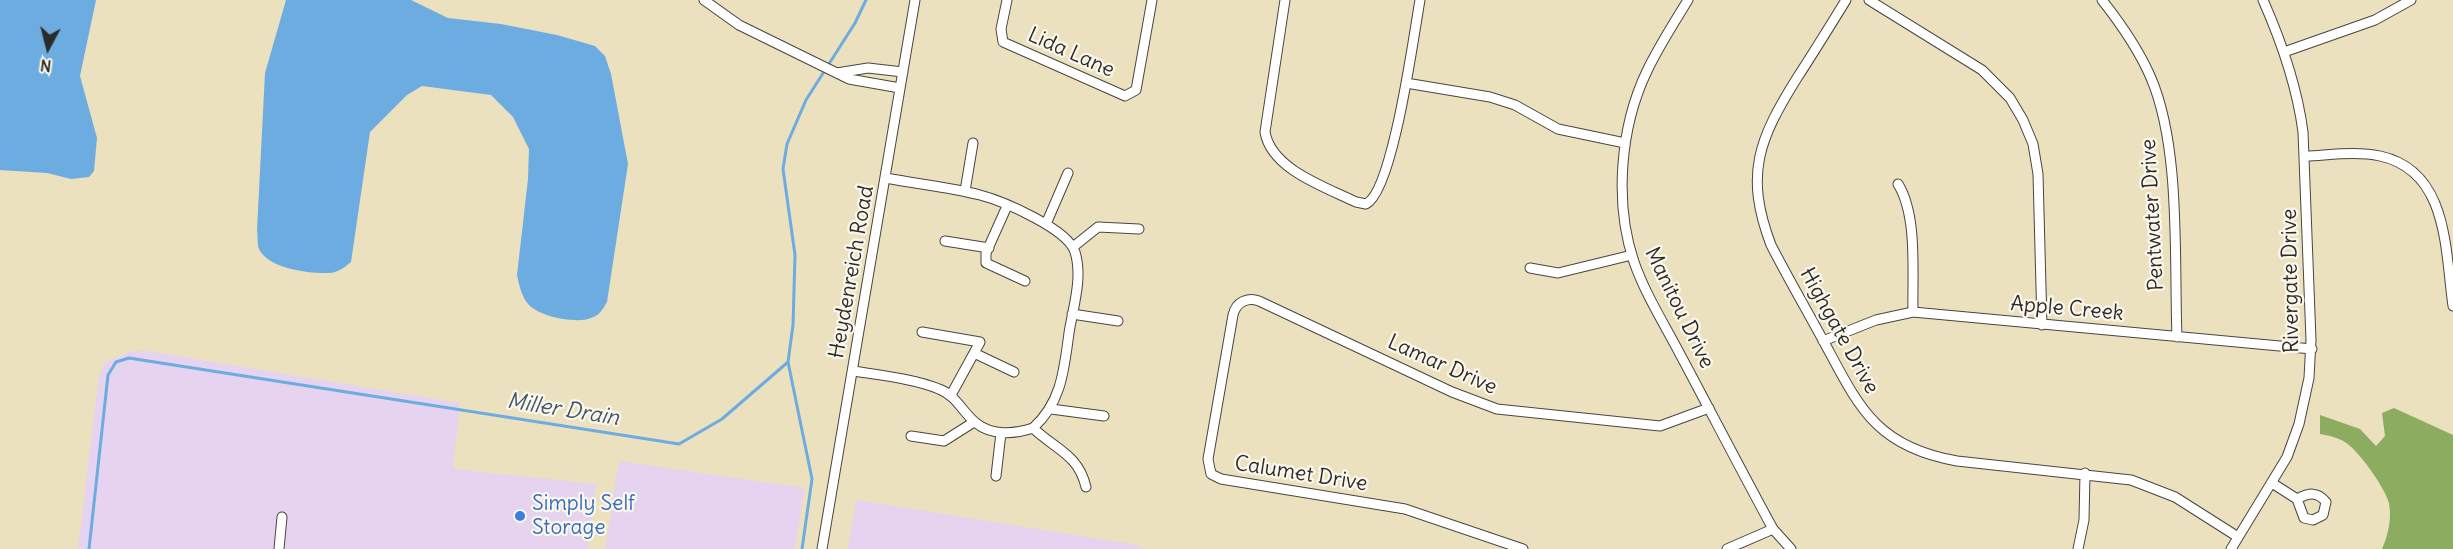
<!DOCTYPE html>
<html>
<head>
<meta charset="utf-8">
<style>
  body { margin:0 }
  #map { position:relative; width:2453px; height:549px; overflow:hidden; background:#ebe1bf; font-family:Delius,sans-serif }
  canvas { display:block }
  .north { position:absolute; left:18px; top:18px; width:60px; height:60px; -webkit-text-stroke:4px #fbf7ec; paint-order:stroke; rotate:187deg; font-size:16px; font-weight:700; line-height:24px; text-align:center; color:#2b2b2b }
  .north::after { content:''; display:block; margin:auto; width:21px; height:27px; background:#2b2b2b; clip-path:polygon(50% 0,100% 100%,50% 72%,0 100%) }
</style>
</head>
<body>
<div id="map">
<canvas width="2453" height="549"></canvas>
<div class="north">N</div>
</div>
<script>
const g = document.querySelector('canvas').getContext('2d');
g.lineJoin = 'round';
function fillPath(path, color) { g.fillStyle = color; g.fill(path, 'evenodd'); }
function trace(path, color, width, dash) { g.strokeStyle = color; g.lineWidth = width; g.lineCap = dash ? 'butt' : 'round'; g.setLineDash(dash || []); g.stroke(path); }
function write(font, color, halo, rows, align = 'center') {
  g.font = font + ' Delius,sans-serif'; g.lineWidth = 4.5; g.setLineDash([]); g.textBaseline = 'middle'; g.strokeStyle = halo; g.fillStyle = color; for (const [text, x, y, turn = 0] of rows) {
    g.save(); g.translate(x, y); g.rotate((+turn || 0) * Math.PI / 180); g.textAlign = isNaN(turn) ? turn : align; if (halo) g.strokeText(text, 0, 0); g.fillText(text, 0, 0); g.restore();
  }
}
fillPath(new Path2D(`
  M132,351H148L460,403L453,469L596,484L588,549H78L99,375L105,362Z
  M619,461L805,488L795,549H605Z
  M856,500L1131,544L1145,549H848Z`), '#e5d3f0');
fillPath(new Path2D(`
  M2394,408L2453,435V549H2382C2388,535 2392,519 2389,503C2385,488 2362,456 2350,446C2342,438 2330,436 2320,434V415L2360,429L2376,446L2385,436L2382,413Z`), '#8cac60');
fillPath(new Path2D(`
  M0,0H96L80,76L97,138L94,171L89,177L71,179L47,173L0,170Z
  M286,0H411L448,18L501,24L557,35L595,46L605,56L611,74L628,164L607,302C603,309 600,315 591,318C576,324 541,317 529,305C522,298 519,285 517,275L528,179L529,149L513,117L491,95L422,86L407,95L370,132L351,262C345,267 339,272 330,273C311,274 268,269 259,249C257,244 258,236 257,230L265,73Z`), '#6dace0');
trace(new Path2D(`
  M89,549L108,375L116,362L129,358L679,444L722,419L788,362
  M802,549L812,479L788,362L793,325L795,255L783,169L787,144L806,100L855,23L866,0`), '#6dace0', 3);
const minor = new Path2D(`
  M704,0L739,25L849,79L900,88
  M1007,0L1001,29L1003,42L1125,96L1136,90L1152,0
  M1285,0L1265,132C1271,169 1325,187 1356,202L1366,204C1393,192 1414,33 1420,0
  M1688,0C1674,23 1659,46 1647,71C1620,127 1614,203 1634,262C1646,296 1665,325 1681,356C1712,414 1742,472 1773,529L1791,549
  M1846,0C1830,26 1814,52 1797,78C1759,139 1744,174 1771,245C1788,278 1806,309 1824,342C1859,407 1876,447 1957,461L2131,480L2175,497L2238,537
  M1869,0L1982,70L2010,98L2023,120L2033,144L2038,174L2042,325
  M2102,0C2121,24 2139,50 2151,78C2181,148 2174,259 2177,337
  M2284,52L2375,20L2411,0
  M837,73L868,68L903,72
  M1406,83L1490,97L1515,105L1558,129L1625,143
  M2306,156C2330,155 2357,151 2380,156C2449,171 2445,251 2453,306
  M886,178C917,184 949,187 980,195C1003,201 1068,229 1075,252C1083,278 1073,307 1069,333C1064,369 1062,402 1033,428
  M1898,184C1918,216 1912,275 1913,312
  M965,191L973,143
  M1007,206L986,253V263L1025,281
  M1046,224L1068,173
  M945,241L989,248
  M1073,247L1098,227L1139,229
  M1530,268L1558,273L1632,255
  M1072,314L1118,321
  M922,332L980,342L951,395
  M1823,341L1876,320L1913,312L2312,349
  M974,353L1014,372
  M853,371C879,375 915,379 939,389C957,396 962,412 976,423C992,436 1015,434 1033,428C1056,450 1078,454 1086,487
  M1051,409L1104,416
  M911,436L944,441L974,422
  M996,476L1001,433
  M2272,483L2297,499L2304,518L2313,520L2323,515L2326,502C2317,491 2309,493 2297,499
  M279,549L282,517
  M822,549L915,0
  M1523,549L1405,509L1221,479L1211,474L1208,459L1233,315C1236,302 1247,297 1259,301L1452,392L1497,409L1660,426L1709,408
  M1727,549L1773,529
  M2078,549L2084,520L2085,473
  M2231,549L2287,457L2299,424L2309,378L2311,340L2303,132C2297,86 2282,43 2263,0`);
trace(minor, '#484641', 11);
trace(minor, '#fff', 9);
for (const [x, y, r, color] of [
  [520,516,6,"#3f7fe0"]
]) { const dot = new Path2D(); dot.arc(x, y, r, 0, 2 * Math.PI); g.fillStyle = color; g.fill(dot); trace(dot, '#fbf7ec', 2); }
write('21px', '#2b2b2b', '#fbf7ec', [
  ["Lida Lane",1071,53,24],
  ["Pentwater Drive",2153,215,-93],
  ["Heydenreich Road",852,272,-80],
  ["Rivergate Drive",2291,281,-91],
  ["Manitou Drive",1679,308,64],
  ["Apple Creek",2067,309,5],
  ["Highgate Drive",1839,331,61],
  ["Lamar Drive",1442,365,24],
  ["Calumet Drive",1301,474,9]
]);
write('21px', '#366cbe', '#fbf7ec', [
  ["Simply Self",532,504],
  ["Storage",532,528]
], 'left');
write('italic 22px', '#42586a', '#fbf7ec', [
  ["Miller Drain",563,410,9]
]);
</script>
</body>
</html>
